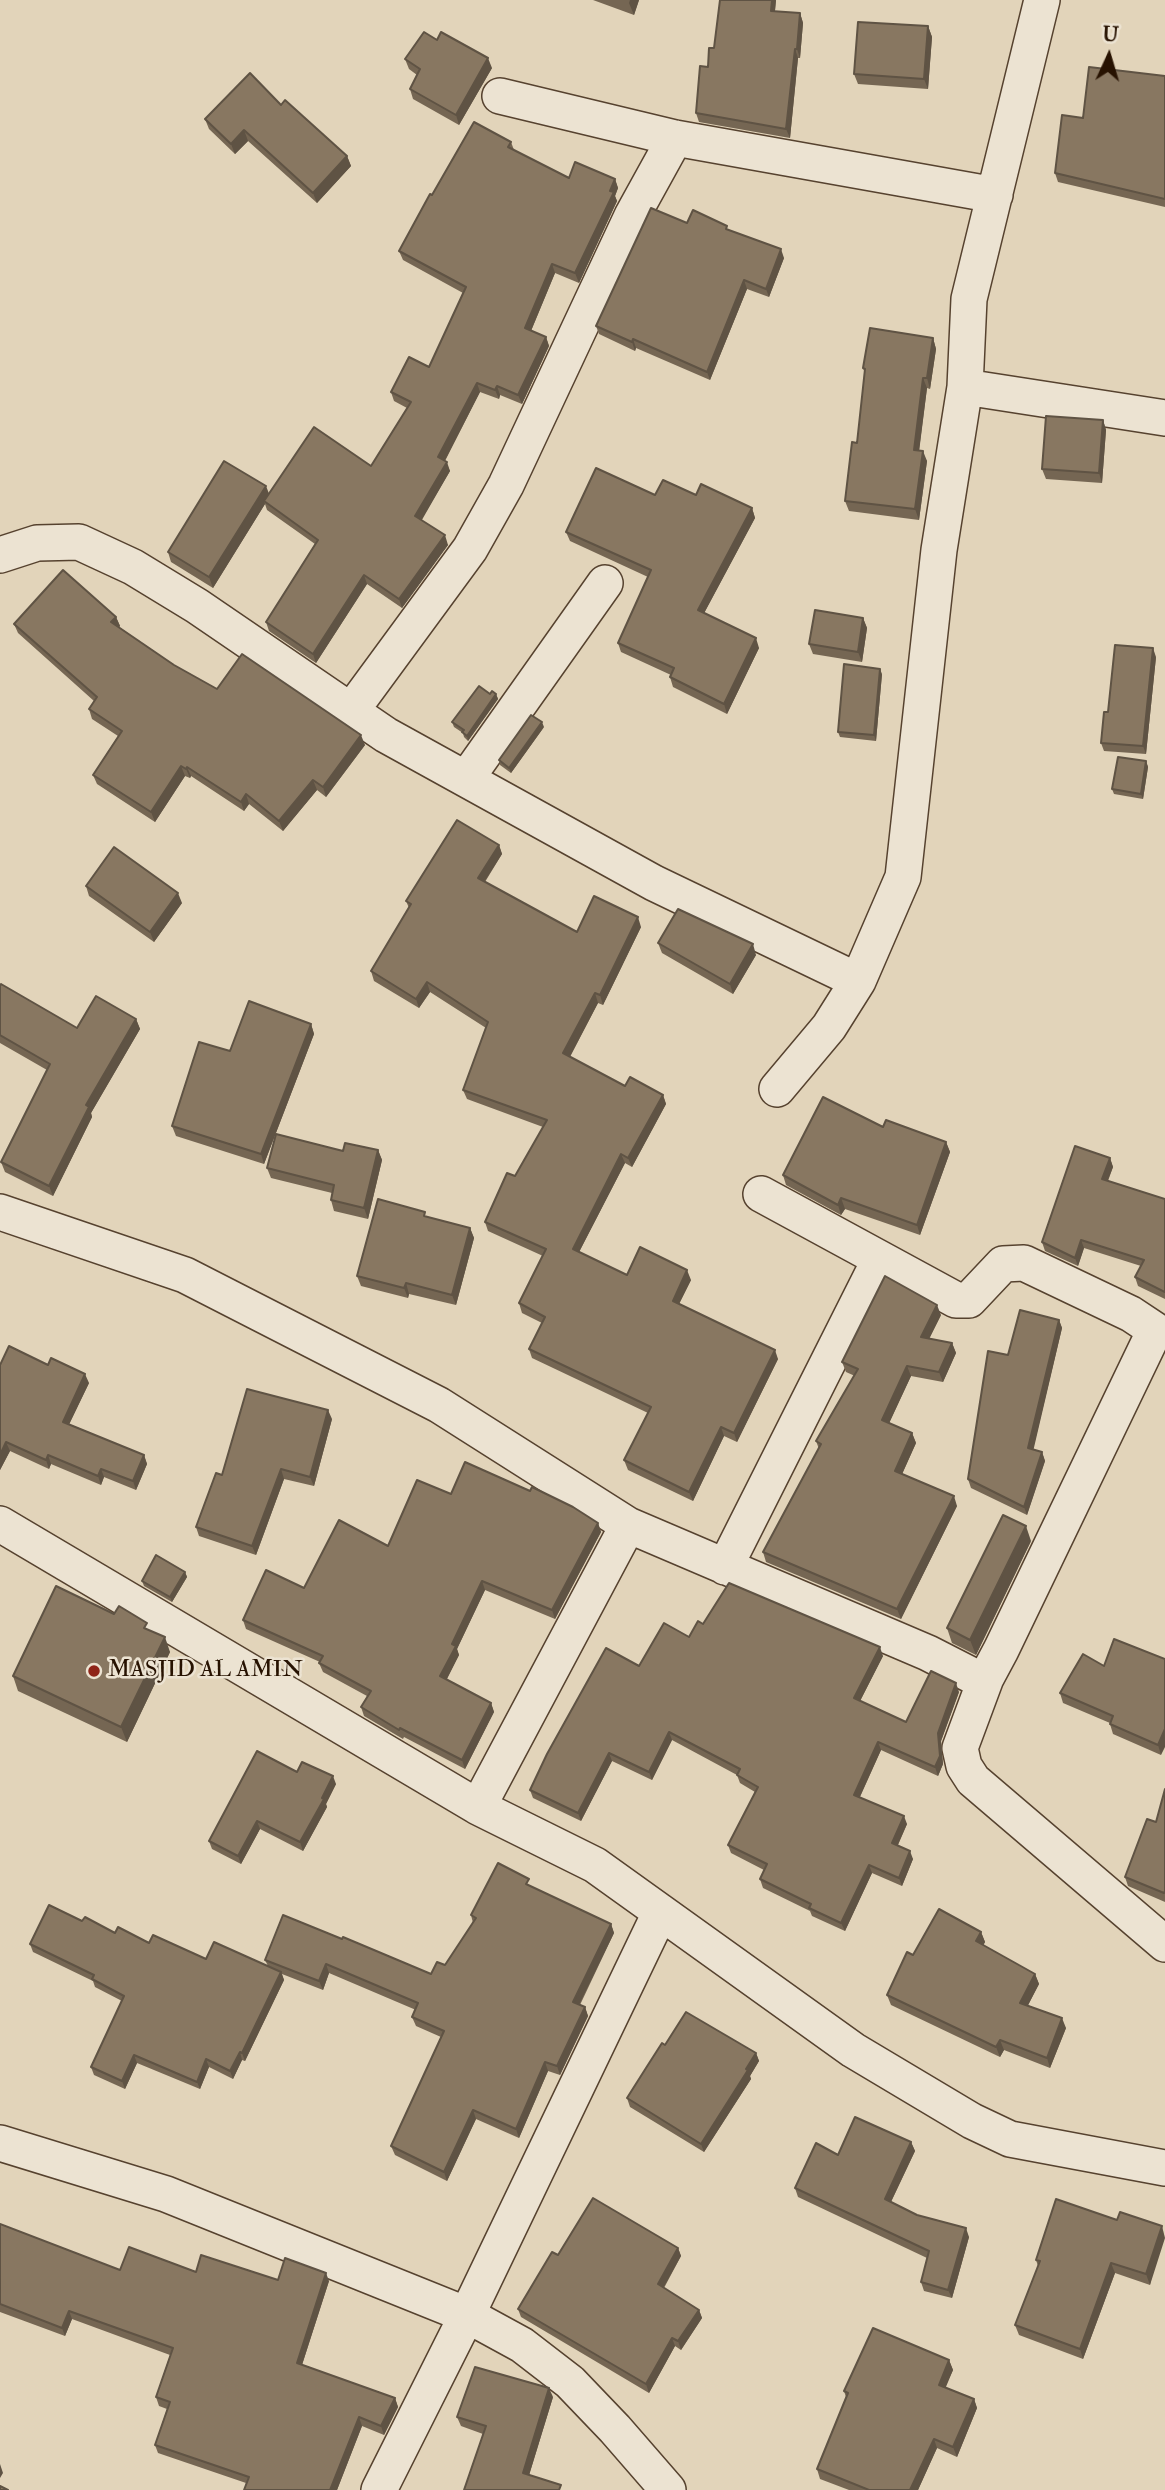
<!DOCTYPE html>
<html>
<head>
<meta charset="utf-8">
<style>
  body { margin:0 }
  #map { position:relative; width:1165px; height:2490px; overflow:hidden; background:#e2d4ba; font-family:"IM FELL Double Pica",serif }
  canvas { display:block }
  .north { position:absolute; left:1074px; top:21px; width:70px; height:70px; -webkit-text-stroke:5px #ece3d2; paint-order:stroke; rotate:4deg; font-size:19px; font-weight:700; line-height:28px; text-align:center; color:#271201 }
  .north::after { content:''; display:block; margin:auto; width:24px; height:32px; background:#271201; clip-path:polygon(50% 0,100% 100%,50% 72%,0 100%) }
</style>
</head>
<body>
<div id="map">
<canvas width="1165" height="2490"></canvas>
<div class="north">U</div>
</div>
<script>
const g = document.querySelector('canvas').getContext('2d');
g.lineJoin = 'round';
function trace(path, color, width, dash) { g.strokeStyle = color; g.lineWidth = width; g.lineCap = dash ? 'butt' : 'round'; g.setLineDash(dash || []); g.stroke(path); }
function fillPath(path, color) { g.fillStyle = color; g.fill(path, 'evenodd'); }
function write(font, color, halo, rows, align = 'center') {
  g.font = font + ' "IM FELL Double Pica",serif'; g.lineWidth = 5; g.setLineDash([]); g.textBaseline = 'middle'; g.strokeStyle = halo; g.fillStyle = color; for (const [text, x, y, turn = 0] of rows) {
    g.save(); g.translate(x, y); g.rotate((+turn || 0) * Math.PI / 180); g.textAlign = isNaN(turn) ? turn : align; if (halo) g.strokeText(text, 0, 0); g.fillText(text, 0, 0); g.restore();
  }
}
const minor = new Path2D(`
  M500,96L675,138L995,195
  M965,387L1165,418
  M0,555L37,543L79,542L133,567L197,606L386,735L654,883L858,981L903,877L939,550L965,387L969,299L1042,0
  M351,711L470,549L506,485L632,216L675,138
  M466,779L605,583
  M777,1089L829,1027L858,981
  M0,1212L185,1275L439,1405L628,1525L928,1653L971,1675L986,1678L1001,1650L1155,1330L1131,1314L1024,1263L1003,1264L969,1300H956L761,1194
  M0,1524L478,1807L595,1865L853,2050L972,2121L1010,2139L1165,2168
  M725,1567L880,1259
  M986,1678L960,1748L964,1766L973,1780L1165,1944
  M478,1807L628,1525
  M0,2143L166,2194L467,2315L522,2345L570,2382L615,2429L668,2490
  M379,2490L467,2315L660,1913`);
trace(minor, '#56422f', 38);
trace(minor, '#ece3d2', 35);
fillPath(new Path2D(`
  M593,0H639L634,15Z
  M776,0L775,11L800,13L803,23L800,58H798L790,138L699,122L696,113L714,48Z
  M928,26L932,37L928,89L858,84L854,74Z
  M405,59L492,68L459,125L413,99L410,89L417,75L409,69Z
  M1165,76V207L1058,182L1055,173L1083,118Z
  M281,105L347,156L351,166L317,203L248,141L235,154L209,129L205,119Z
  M511,142L514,150L569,178L615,179L618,188L615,196L617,201L579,283L555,273L531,331L546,337L549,346L522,404L500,395L499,399L480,392L445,461L450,471L421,520L448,545L402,608L367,584L316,663L269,631L266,622L315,544L267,510L265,504L213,588L171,562L168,552L269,493L371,466L407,408L394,401L391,392L429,367L463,293L403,260L399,251L432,195Z
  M687,223L729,230L784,258L769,297L747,289L710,380L636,348L635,351L599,334L596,326Z
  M933,338L936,349L930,389L927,388L919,450L927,461L919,520L849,511L845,501L857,443L865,373L863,368Z
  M1103,420L1106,430L1102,483L1046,479L1042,469Z
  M655,495H696L752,508L755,518L704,613L759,648L727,714L673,687L670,677L671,675L621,652L618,643L648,577L570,541L566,532Z
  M116,617L120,626L119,627L174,665L217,689L365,745L326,797L317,790L283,831L249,804L244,811L191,776L190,778L185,776L155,822L97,784L93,775L118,736L92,719L89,709L94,701L18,633L14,624Z
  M863,618L867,628L862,662L813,654L809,644Z
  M1156,657L1146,754L1104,751L1101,743L1108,712Z
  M882,674L876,741L840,737L838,732Z
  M490,694H496L498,699L468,741L464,737L463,733L454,727L452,722Z
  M544,727L511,773L500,765L499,760Z
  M1146,761L1148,767L1143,799L1114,794L1112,789Z
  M499,845L502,854L485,882L577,932L641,927L603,1005L598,1003L570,1057L625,1086L663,1095L666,1104L632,1167L625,1163L579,1252L627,1275L691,1280L679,1304L778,1359L737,1442L724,1436L693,1501L628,1470L624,1460L648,1413L532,1358L529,1349L542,1323L522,1313L519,1303L543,1256L488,1231L485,1222L515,1176L543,1127L467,1099L463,1090L486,1028L430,992L419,1008L374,981L371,971L409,908L406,901Z
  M86,886L182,903L154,942L89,896Z
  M658,943L756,955L733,994L662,953Z
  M0,986L77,1028L136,1019L140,1029L91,1113L92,1117L53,1196L5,1172L1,1162L47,1070L0,1043Z
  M311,1024L314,1034L264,1164L176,1136L172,1126Z
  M883,1127L946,1142L950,1152L920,1235L845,1209L841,1215L786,1185L783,1175Z
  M378,1150L382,1160L368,1219L334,1211L331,1200L332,1193L271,1178L267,1168L343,1151Z
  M1110,1158L1113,1167L1108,1181L1165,1199V1299L1138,1286L1135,1277L1141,1266L1084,1248L1078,1266L1045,1251L1042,1242Z
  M427,1217L470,1228L474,1238L456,1305L409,1294L408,1298L361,1286L357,1276Z
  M941,1315L929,1339L952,1343L956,1353L943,1382L911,1376L889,1423L912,1433L916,1443L902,1474L957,1506L901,1619L766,1562L763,1552L819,1449L816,1441L855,1376L846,1372L842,1362Z
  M1059,1320L1062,1328L1033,1449L1042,1452L1045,1461L1027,1515L971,1488L968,1479L1008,1355Z
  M0,1365H48L89,1383L69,1424L144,1455L147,1464L136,1490L104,1477L101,1485L51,1464L49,1469L10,1451L0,1470Z
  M332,1419L314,1486L284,1479L256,1555L199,1536L196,1527L222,1475Z
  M451,1494L598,1523L601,1532L555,1619L485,1590L457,1649L459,1655L446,1680L491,1703L494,1712L465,1769L404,1737L403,1739L364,1716L361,1707L367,1696L323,1672L319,1663L320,1662L246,1629L243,1620L304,1588L388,1546Z
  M1031,1541L976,1655L952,1643L947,1628Z
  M185,1572L187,1577L172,1602L144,1586L142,1581Z
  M703,1624L883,1656L860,1701L906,1722L959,1692L941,1741L943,1764L938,1776L881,1750L860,1797L907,1824L898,1845L913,1859L902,1886L872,1873L845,1931L812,1916L810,1911L763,1888L760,1879L764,1870L731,1853L728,1845L755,1792L740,1783L737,1775L672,1740L652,1780L612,1761L581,1821L533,1798L530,1790L639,1666L689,1637Z
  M150,1630L170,1652L127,1742L18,1691L13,1676Z
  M1165,1659L1161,1755L1113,1734L1110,1724V1723L1063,1703L1060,1693Z
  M297,1772L336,1784L326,1804L327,1807L303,1851L260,1829L241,1864L212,1849L209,1841Z
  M1165,1789V1902L1128,1886L1125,1877L1156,1822Z
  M532,1887L611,1924L614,1933L580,2005L585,2007L588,2016L560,2075L548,2071L519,2138L476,2119L447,2181L395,2155L391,2146L441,2037L416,2026L412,2017L416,2010L329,1973L323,1990L282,1974L284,1980L245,2061L242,2060L233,2079L209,2067L200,2089L137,2063L125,2089L94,2075L91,2067L122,2001L95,1987L93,1981L33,1952L30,1944L82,1921L115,1933L206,1959L268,1966L265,1960L342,1939L431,1974L445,1965L473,1923L471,1915Z
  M981,1932L985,1942L983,1945L1035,1974L1039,1984L1028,2005L1066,2028L1050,2068L1004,2050L1000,2057L891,2005L887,1995L913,1955Z
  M665,2045L756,2053L759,2061L750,2076L751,2079L704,2152L630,2107L627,2098Z
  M911,2142L915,2151L891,2202L917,2215L969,2237L952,2298L924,2291L921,2282L927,2258L798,2197L795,2188L838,2155Z
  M1117,2220L1162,2226L1150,2285L1115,2273L1083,2359L1019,2335L1015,2325L1038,2266L1036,2260Z
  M0,2224L120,2270L196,2272L278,2280L329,2281L302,2365L395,2398L398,2407L384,2435L362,2426L337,2490H244L246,2483L158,2453L155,2445L167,2409L159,2406L156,2397L170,2355L72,2319L65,2336L0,2312Z
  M678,2248L681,2256L664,2288L699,2310L702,2318L681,2350L675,2346L649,2393L521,2317L518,2309L558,2255Z
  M949,2360L953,2370L945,2387L974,2399L977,2408L957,2457L937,2448L918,2490H849L820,2479L817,2469L846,2397L844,2391Z
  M553,2397L529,2475L464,2490L483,2434L461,2426L457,2417Z`), '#756653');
fillPath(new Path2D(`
  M630,0H639L634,15L629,3Z
  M772,0H776L774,20L771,11Z
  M800,13L803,23L800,58L797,49Z
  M928,26L932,37L928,89L924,79Z
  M795,49L798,58L790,138L786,129Z
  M488,58L492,68L459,125L456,115Z
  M244,130L248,141L235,154L231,144Z
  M347,156L351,166L317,203L313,193Z
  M615,179L618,188L615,196L617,201L579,283L575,273Z
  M781,249L784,258L769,297L766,289Z
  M552,264L555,273L528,338L525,328Z
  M744,280L747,289L710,380L707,372Z
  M546,337L549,346L522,404L518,395Z
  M933,338L936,349L930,389L927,378Z
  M633,339L636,348L635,351L632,342Z
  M923,378L927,388L918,460L914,450Z
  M477,383L480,392L442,466L438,457Z
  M497,386L500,395L499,399L495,390Z
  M1103,420L1106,430L1102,483L1099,473Z
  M923,451L927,461L919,520L915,509Z
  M447,462L450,471L419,525L415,516Z
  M266,486L270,496L264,501L265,504L213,588L209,577Z
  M752,508L755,518L701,619L698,610Z
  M445,535L448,545L402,608L399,599Z
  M364,575L367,584L316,663L313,654Z
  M116,617L120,626L115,632L111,622Z
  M863,618L867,628L862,662L858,652Z
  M756,638L759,648L727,714L724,704Z
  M1153,648L1156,657L1146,754L1143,746Z
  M880,669L882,674L876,741L874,735Z
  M496,694L498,699L468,741L467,736Z
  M542,722L544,727L511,773L509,768Z
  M361,735L365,745L326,797L323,787Z
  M1146,761L1148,767L1143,799L1141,794Z
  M181,766L185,776L155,822L151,812Z
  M187,767L191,776L190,778L186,769Z
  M313,780L317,790L283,831L279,821Z
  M246,794L249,804L244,811L241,802Z
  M499,845L502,854L481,887L478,878Z
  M178,893L182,903L154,942L150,932Z
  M638,917L641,927L603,1005L600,995Z
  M753,944L756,955L733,994L730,984Z
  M427,982L430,992L419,1008L416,999Z
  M595,993L598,1003L567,1062L563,1053Z
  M136,1019L140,1029L91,1113L92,1117L53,1196L49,1186L86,1105Z
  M311,1024L314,1034L264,1164L261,1154Z
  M663,1095L666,1104L632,1167L628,1158Z
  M946,1142L950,1152L920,1235L917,1225Z
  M378,1150L382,1160L368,1219L364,1208Z
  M621,1154L625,1163L576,1258L573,1249Z
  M1110,1158L1113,1167L1105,1187L1102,1179Z
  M841,1198L845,1209L841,1215L838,1205Z
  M470,1228L474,1238L456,1305L452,1295Z
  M1081,1240L1084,1248L1078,1266L1075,1258Z
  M687,1270L691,1280L676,1310L673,1301Z
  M406,1283L409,1294L408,1298L404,1288Z
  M937,1305L941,1315L925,1347L921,1337Z
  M1059,1320L1062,1328L1032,1456L1028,1448Z
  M952,1343L956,1353L943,1382L939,1372Z
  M775,1350L778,1359L737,1442L734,1433Z
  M907,1366L911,1376L886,1430L882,1420Z
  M85,1374L89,1383L66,1431L63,1422Z
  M328,1410L332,1419L314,1486L310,1477Z
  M721,1427L724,1436L693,1501L689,1492Z
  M912,1433L916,1443L899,1481L895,1471Z
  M6,1442L10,1451L0,1470V1455Z
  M1042,1452L1045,1461L1027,1515L1024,1507Z
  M48,1455L51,1464L49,1469L46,1460Z
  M144,1455L147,1464L136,1490L133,1481Z
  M101,1469L104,1477L101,1485L98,1476Z
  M281,1469L284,1479L256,1555L252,1546Z
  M954,1496L957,1506L901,1619L897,1609Z
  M598,1523L601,1532L555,1619L552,1610Z
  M1026,1526L1031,1541L976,1655L970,1640Z
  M185,1572L187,1577L172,1602L170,1597Z
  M482,1581L485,1590L457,1649L459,1655L444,1685L440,1676L452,1644Z
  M165,1637L170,1652L127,1742L121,1727Z
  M880,1647L883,1656L857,1707L854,1698Z
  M956,1683L959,1692L941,1741L943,1764L938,1776L935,1767L938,1733Z
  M491,1703L494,1712L465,1769L462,1760Z
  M1165,1729V1747L1161,1755L1158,1745Z
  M669,1732L672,1740L652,1780L649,1772Z
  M878,1742L881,1750L857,1803L854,1795Z
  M609,1753L612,1761L581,1821L578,1813Z
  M333,1776L336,1784L326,1804L327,1807L303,1851L300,1842Z
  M904,1816L907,1824L895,1851L892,1843Z
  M257,1821L260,1829L241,1864L238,1856Z
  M910,1851L913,1859L902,1886L899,1878Z
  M869,1865L872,1873L845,1931L841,1923Z
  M611,1924L614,1933L576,2011L573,2002Z
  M981,1932L985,1942L980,1952L976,1941Z
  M326,1964L329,1973L323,1990L319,1981Z
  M281,1972L284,1980L245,2061L242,2053Z
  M1035,1974L1039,1984L1024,2013L1020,2003Z
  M585,2007L588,2016L560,2075L557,2066Z
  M1062,2018L1066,2028L1050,2068L1047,2058Z
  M1000,2040L1004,2050L1000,2057L996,2047Z
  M240,2052L242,2060L233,2079L230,2071Z
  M756,2053L759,2061L750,2076L751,2079L704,2152L701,2144Z
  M134,2055L137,2063L125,2089L122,2081Z
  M206,2059L209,2067L200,2089L197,2082Z
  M545,2062L548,2071L519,2138L516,2129Z
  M473,2110L476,2119L447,2181L444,2172Z
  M911,2142L915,2151L888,2208L885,2199Z
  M1162,2226L1165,2238L1150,2285L1146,2274Z
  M966,2228L969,2237L952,2298L948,2290Z
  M678,2248L681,2256L661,2292L658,2284Z
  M1111,2263L1115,2273L1083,2359L1080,2349Z
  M326,2273L329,2281L300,2371L297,2363Z
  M699,2310L702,2318L681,2350L678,2341Z
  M69,2311L72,2319L65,2336L62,2328Z
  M672,2338L675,2346L649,2393L646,2384Z
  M949,2360L953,2370L943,2394L939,2385Z
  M549,2388L553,2397L527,2482L523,2473Z
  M395,2398L398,2407L384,2435L381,2426Z
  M974,2399L977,2408L957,2457L953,2447Z
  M359,2417L362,2426L337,2490H330Z
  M934,2439L937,2448L918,2490H910Z
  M0,2464L3,2473L0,2478Z`), '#5f5344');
const building = new Path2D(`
  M720,0H772L771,11L800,13L797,49H795L786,129L696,113L700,66L708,67L709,48H714Z
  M858,22L928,26L924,79L854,74Z
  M424,32L437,40L441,32L488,58L456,115L410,89L420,69L405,59Z
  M1089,67L1165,76V199L1055,173L1062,115L1083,118Z
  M250,73L281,105L285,100L347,156L313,193L244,130L231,144L205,119Z
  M474,122L511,142L508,147L569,178L575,162L615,179L610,191L614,192L575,273L552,264L525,328L546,337L518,395L497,386L495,390L477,383L438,457L447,462L415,516L445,535L399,599L364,575L313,654L266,622L318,540L264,501L314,427L371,466L411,402L391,392L409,357L429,367L466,287L399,251L430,194L432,195Z
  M651,208L687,223L693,210L727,226L726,229L781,249L766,289L744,280L707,372L633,339L632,342L596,326Z
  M870,328L933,338L927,378H923L914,450L923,451L915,509L845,501L852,442L857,443L865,369L863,368Z
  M1046,416L1103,420L1099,473L1042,469Z
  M224,461L266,486L209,577L168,552Z
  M596,468L655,495L663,480L696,495L701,484L752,508L698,610L756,638L724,704L670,677L674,668L618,643L651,570L566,532Z
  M63,570L116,617L111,622L174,665L217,689L242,654L361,735L323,787L313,780L279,821L246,794L241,802L187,767L186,769L181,766L151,812L93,775L122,731L89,709L97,697L14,624Z
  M815,610L863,618L858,652L809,644Z
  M1115,645L1153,648L1143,746L1101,743L1104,712H1108Z
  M844,664L880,669L874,735L838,732Z
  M479,686L490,694L492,691L496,694L467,736L462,732L464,730L452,722Z
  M531,715L542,722L509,768L499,760Z
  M1118,757L1146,761L1141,794L1112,789Z
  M457,820L499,845L478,878L577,932L594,896L638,917L600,995L595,993L563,1053L625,1086L630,1077L663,1095L628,1158L621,1154L573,1249L627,1275L640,1247L687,1270L673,1301L775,1350L734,1433L721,1427L689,1492L624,1460L651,1407L529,1349L545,1317L519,1303L546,1249L485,1222L507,1173L515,1176L547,1120L463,1090L488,1022L427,982L416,999L371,971L411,904L406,901Z
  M114,847L178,893L150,932L86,886Z
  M678,909L753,944L730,984L658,943Z
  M1,984L77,1028L96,996L136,1019L86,1105L89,1107L49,1186L1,1162L50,1064L0,1035V986Z
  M249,1001L311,1024L261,1154L172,1126L199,1042L230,1051Z
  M823,1097L883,1127L886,1120L946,1142L917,1225L841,1198L838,1205L783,1175Z
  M276,1134L343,1151L345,1143L378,1150L364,1208L331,1200L334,1185L267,1168Z
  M1075,1146L1110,1158L1102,1179L1165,1199V1292L1135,1277L1144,1260L1081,1240L1075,1258L1042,1242Z
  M378,1199L425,1212L424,1216L470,1228L452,1295L406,1283L404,1288L357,1276Z
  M885,1276L937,1305L921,1337L952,1343L939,1372L907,1366L882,1420L912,1433L895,1471L954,1496L897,1609L763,1552L821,1444L816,1441L858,1369L842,1362Z
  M1020,1310L1059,1320L1028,1448L1042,1452L1024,1507L968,1479L988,1351L1008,1355Z
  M9,1346L48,1365L51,1358L85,1374L63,1422L144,1455L133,1481L101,1469L98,1476L48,1455L46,1460L6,1442L0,1455V1365Z
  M247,1389L328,1410L310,1477L281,1469L252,1546L196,1527L216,1473L222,1475Z
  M465,1462L530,1491L532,1487L573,1507L598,1523L552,1610L482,1581L452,1644L456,1646L440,1676L491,1703L462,1760L400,1728L399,1730L361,1707L371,1691L319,1663L323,1656L243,1620L266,1570L304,1588L339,1520L388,1546L417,1480L451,1494Z
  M1003,1515L1026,1526L970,1640L947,1628Z
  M156,1555L185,1572L170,1597L142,1581Z
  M729,1583L880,1647L854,1698L906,1722L931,1671L956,1683L938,1733L940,1756L935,1767L878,1742L854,1795L904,1816L892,1843L910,1851L899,1878L869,1865L841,1923L809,1908L811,1904L760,1879L767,1864L728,1845L758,1787L737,1775L740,1769L669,1732L649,1772L609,1753L578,1813L530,1790L547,1754L606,1648L639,1666L664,1623L689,1637L698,1621L703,1624Z
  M56,1586L114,1614L119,1606L147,1623L144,1628L165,1637L121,1727L13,1676Z
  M1114,1639L1165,1659V1729L1158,1745L1110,1724L1113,1716L1060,1693L1083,1654L1104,1666Z
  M257,1751L297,1772L302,1762L333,1776L322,1798L324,1799L300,1842L257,1821L238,1856L209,1841Z
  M1165,1789V1891L1164,1893L1125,1877L1147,1819L1156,1822Z
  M498,1863L529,1879L526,1884L611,1924L573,2002L585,2007L557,2066L545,2062L516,2129L473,2110L444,2172L391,2146L444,2031L412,2017L418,2003L326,1964L319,1981L265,1960L283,1915L342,1939L343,1937L431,1974L437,1962L445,1965L476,1918L471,1915Z
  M49,1905L82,1921L85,1917L115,1933L118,1927L149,1943L153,1935L206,1959L214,1942L281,1972L242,2053L240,2052L230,2071L206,2059L197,2082L134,2055L122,2081L91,2067L124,1996L92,1979L94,1975L30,1944Z
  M939,1909L981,1932L976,1941L1035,1974L1020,2003L1062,2018L1047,2058L1000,2040L996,2047L887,1995L907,1952L913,1955Z
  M686,2012L756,2053L746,2069L748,2070L701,2144L627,2098L646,2068L662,2043L665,2045Z
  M855,2117L911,2142L885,2199L917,2215L966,2228L948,2290L921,2282L929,2251L795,2188L816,2143L838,2155Z
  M593,2198L678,2248L658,2284L699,2310L678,2341L672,2338L646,2384L518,2309L552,2252L558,2255Z
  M1056,2199L1117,2220L1120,2212L1162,2226L1146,2274L1111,2263L1080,2349L1015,2325L1040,2261L1036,2260Z
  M0,2224L120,2270L129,2247L196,2272L201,2255L278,2280L285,2258L326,2273L297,2363L395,2398L381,2426L359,2417L330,2490H244L249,2477L155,2445L170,2402L156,2397L173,2348L69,2311L62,2328L0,2304Z
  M873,2328L949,2360L939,2385L974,2399L953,2447L934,2439L910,2490H869L817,2469L848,2393L844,2391Z
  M475,2367L549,2388L523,2473L561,2485L559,2490H464L486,2426L457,2417Z
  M0,2486L8,2490H0Z`);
fillPath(building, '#887761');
trace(building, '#5f5344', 2);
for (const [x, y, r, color] of [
  [94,1671,7,"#8f2418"]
]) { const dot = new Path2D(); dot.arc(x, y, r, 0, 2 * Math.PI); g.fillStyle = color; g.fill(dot); trace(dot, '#ece3d2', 2.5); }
write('23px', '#271201', '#ece3d2', [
  ["MASJID AL AMIN",108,1671]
], 'left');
</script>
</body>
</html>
